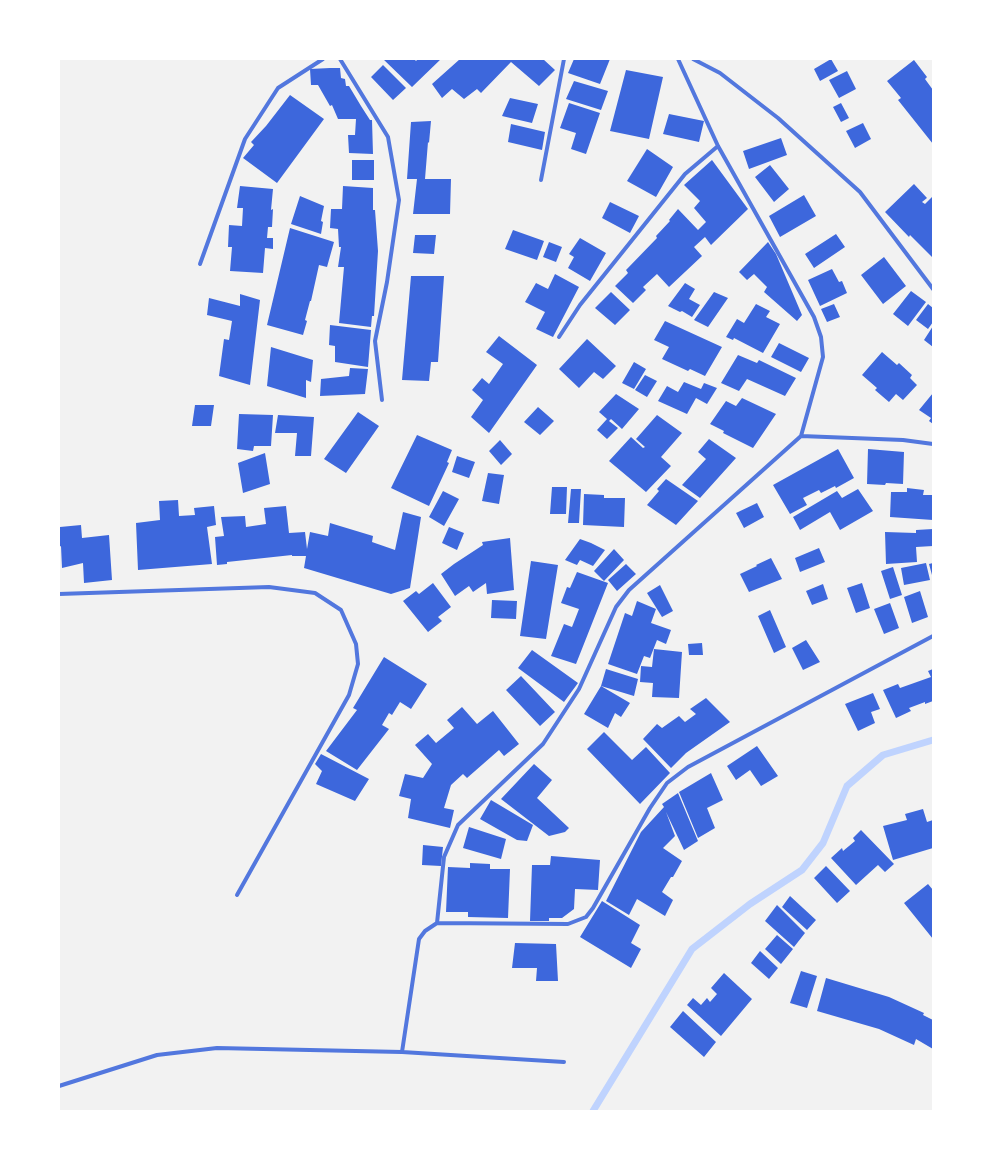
<!DOCTYPE html>
<html>
<head>
<meta charset="utf-8">
<style>
  body { margin:0 }
  #map { position:relative; width:992px; height:1170px; overflow:hidden; background:#f2f2f2; font-family:Cabin,sans-serif }
  canvas { display:block }
  .frame { position:absolute; inset:0; border:60px solid #fff; pointer-events:none }
</style>
</head>
<body>
<div id="map">
<canvas width="992" height="1170"></canvas>
<div class="frame"></div>
</div>
<script>
const g = document.querySelector('canvas').getContext('2d');
g.lineJoin = 'round';
function trace(path, color, width, dash) { g.strokeStyle = color; g.lineWidth = width; g.lineCap = dash ? 'butt' : 'round'; g.setLineDash(dash || []); g.stroke(path); }
function fillPath(path, color) { g.fillStyle = color; g.fill(path, 'evenodd'); }
trace(new Path2D(`
  M593,1111L692,949L750,904L802,870L823,843L847,786L883,755L933,740`), '#bfd3fe', 7);
fillPath(new Path2D(`
  M383,59H414L416,61L418,59H441L412,87Z
  M460,59H543L555,70L539,86L511,62L481,93L477,89L464,99L452,89L442,98L432,84Z
  M574,59H610L600,84L568,73Z
  M831,59L838,71L820,81L814,69Z
  M914,60L927,77L925,79L933,90V144L898,100L901,98L887,81Z
  M383,65L406,88L393,100L371,77Z
  M330,68H340L341,78L345,79L346,86H349L361,106L370,120H372L373,154L349,153L348,135H355L356,119H338L332,105L330,106L318,85H311L310,69Z
  M626,70L663,77L649,139L610,131Z
  M847,71L856,89L839,98L829,80Z
  M574,81L608,91L601,110L566,99Z
  M290,95L324,119L277,183L243,158L254,145L251,142L266,126Z
  M510,98L538,104L532,123L502,116Z
  M569,103L600,113L586,154L571,149L576,133L560,128Z
  M841,103L849,118L841,122L833,107Z
  M669,114L704,121L699,142L663,134Z
  M431,121L429,143L428,142L425,179H451L450,214H413L417,179H407L411,122Z
  M863,123L871,139L855,148L846,131Z
  M511,124L545,132L542,150L508,142Z
  M781,138L787,155L749,169L743,151Z
  M647,149L673,167L656,197L627,181Z
  M352,160H374V180H352Z
  M712,160L748,209L711,245L705,237L694,247L702,256L669,287L657,274L643,287L646,290L633,303L615,286L628,273L626,270L657,238L656,236L670,221L669,220L678,209L698,230L706,222L694,208L700,201L684,185Z
  M770,165L789,189L774,202L755,177Z
  M914,184L927,198L922,202L925,204L933,196V258L910,235L909,237L885,212Z
  M240,186L273,189L271,210L273,209L272,227H268L267,238H273V249L265,248L263,273L230,271L232,247H228L229,225L242,226L243,208H237Z
  M343,186L373,188V210H375L378,251L374,316H372L371,327L339,323L344,267H338L341,247H339L338,229L330,228L331,209H342Z
  M804,195L816,216L780,237L769,216Z
  M300,196L324,206L321,221L323,222L321,234L291,224Z
  M610,202L639,216L630,233L602,218Z
  M290,228L334,242L327,267L319,265L311,301H310L305,320L307,321L303,335L267,325Z
  M513,230L544,241L537,260L505,249Z
  M836,234L845,247L814,268L805,254Z
  M415,235H436L434,254L413,253Z
  M580,238L606,253L590,281L568,268L574,257L569,254Z
  M549,242L562,247L556,262L543,257Z
  M768,242L776,254L802,315L797,321L764,292L767,287L754,274L747,280L739,272Z
  M884,257L906,286L883,304L861,275Z
  M832,269L839,282L842,281L847,293L820,306L808,280Z
  M555,274L579,287L553,337L536,329L545,312L525,302L536,283L548,289Z
  M411,276H444L438,362H431L429,381L402,380Z
  M685,283L695,289L689,299L700,305L692,317L682,311L680,312L668,306Z
  M911,291L926,302L908,326L893,314Z
  M611,292L630,310L615,325L595,308Z
  M714,292L728,298L708,327L694,320Z
  M240,294L260,300L250,385L219,376L224,339L229,340L232,321L207,315L209,298L240,306Z
  M756,304L770,311L766,317L780,324L763,353L734,338L733,340L726,337L737,319L744,323Z
  M834,304L840,317L827,322L821,309Z
  M928,304L933,308V322L928,329L916,320Z
  M665,321L722,347L705,376L690,369L688,371L662,359L669,347L654,340Z
  M330,325L371,330L368,367L335,362V346L329,345Z
  M933,326V347L924,340Z
  M499,336L537,365L489,433L471,417L483,400L472,390L482,378L489,384L503,364L486,352Z
  M587,339L616,366L603,379L594,372L579,388L559,369Z
  M779,343L809,358L801,372L771,357Z
  M271,347L313,360L311,382L306,380V398L267,386Z
  M882,352L897,365L899,363L912,375L910,378L917,385L903,400L896,394L889,402L875,390L877,388L862,375Z
  M738,355L757,363L759,360L796,378L785,396L747,379L739,391L721,383Z
  M634,362L646,369L634,389L622,383Z
  M350,368L368,369L365,394L320,396L321,379L349,376Z
  M645,375L657,381L647,397L635,390Z
  M684,382L701,389L704,383L717,388L707,404L696,398L687,414L658,401L667,386L678,392Z
  M933,393V424L929,421L931,418L919,410Z
  M616,394L639,409L622,429L611,419L609,421L618,428L607,439L597,430L607,419L599,412Z
  M742,398L776,414L753,448L723,433L724,431L710,424L726,401L736,406Z
  M195,405H214L211,426H192Z
  M538,407L554,421L540,435L524,422Z
  M358,412L379,426L346,473L324,459Z
  M239,414L273,415L271,446H254L253,451L237,449Z
  M278,415L314,417L311,456H295L297,433H275Z
  M657,415L682,433L661,457L671,466L646,492L609,461L631,437L643,448L645,447L636,439Z
  M417,435L452,450L447,462L449,463L429,506L391,488Z
  M709,439L736,458L700,498L682,485L706,459L698,452Z
  M500,440L512,454L501,465L489,451Z
  M838,449L854,478L836,488L835,486L821,493L819,490L803,498L807,505L790,514L773,485Z
  M868,449L904,452L903,484L886,483L885,485L867,484Z
  M265,453L270,484L243,493L238,463Z
  M457,456L475,462L469,478L452,472Z
  M488,473L504,475L499,504L482,501Z
  M666,479L698,501L676,525L647,505L659,491L657,489Z
  M552,487H567L566,514H550Z
  M907,488L924,490L923,495H933V520L890,517L891,492H907Z
  M571,489H581L579,523H568Z
  M858,489L873,511L840,530L830,512L800,530L793,517L837,491L842,498Z
  M443,491L459,499L444,526L429,517Z
  M584,494L604,495V498H625L624,527L583,525Z
  M178,500L179,516L195,515L194,508L214,506L216,525L207,527L212,564L138,570L136,523L160,520L159,501Z
  M757,503L764,517L744,528L736,513Z
  M286,506L289,533L305,532L307,549L310,532L328,536L330,523L373,536L372,542L395,550L403,512L421,517L410,588L391,594L304,568L306,556H292V555L227,562V564L217,565L215,537L224,536L221,517L245,516L246,527L266,524L264,508Z
  M81,525L82,538L109,535L112,580L84,583L83,563L62,568L61,546L59,547L60,527Z
  M449,527L464,533L457,550L442,543Z
  M933,529V546L916,547L917,562L886,564L885,532L916,533V530Z
  M510,538L514,590L487,594L486,583L473,592L469,586L455,596L441,574L454,564L483,545L482,542Z
  M580,539L591,543L605,550L593,566L580,560L577,565L565,560Z
  M819,548L825,562L800,572L795,558Z
  M614,549L624,560L604,581L594,571Z
  M771,558L782,579L749,592L740,574L757,566L756,565Z
  M531,561L558,565L546,639L520,636Z
  M926,563L930,580L904,585L901,568Z
  M933,563V575H932L929,564Z
  M626,564L636,574L617,591L608,580Z
  M893,567L902,595L890,599L881,571Z
  M577,572L608,583L576,664L551,656L564,624L572,627L579,609L561,603L567,587L570,588Z
  M433,583L451,607L438,617L442,621L428,632L403,601L416,591L419,594Z
  M862,583L870,608L856,613L847,588Z
  M823,584L828,599L812,605L806,591Z
  M660,585L673,611L662,617L647,593Z
  M920,591L928,617L912,623L904,597Z
  M492,600L517,601L516,619L491,618Z
  M637,601L656,609L651,623L671,630L666,644L657,640L650,658L644,656L637,674L608,664L625,613L632,616Z
  M890,603L899,628L884,634L874,609Z
  M770,610L786,647L774,653L758,616Z
  M806,640L820,662L803,670L792,648Z
  M702,643L703,655H689L688,644Z
  M654,649L682,652L679,698L652,697L653,683L640,682L641,666L652,667Z
  M532,650L578,683L564,702L518,668Z
  M384,657L427,684L411,709L400,702L392,715L389,713L382,725L389,729L357,770L326,751L357,710L353,708Z
  M606,669L638,679L634,696L601,686Z
  M933,669V701L925,704V702L909,708L911,711L896,718L883,690L898,684L900,688L931,677L928,671Z
  M521,676L555,712L540,726L506,690Z
  M601,686L630,703L621,717L615,713L608,728L584,714Z
  M873,693L880,709L871,712L875,723L858,731L845,704Z
  M706,698L730,722L686,753L671,768L643,739L657,724L662,728L679,716L685,722L696,714L690,709Z
  M462,707L477,724L493,711L519,744L504,756L499,750L467,778L463,774L451,785L444,808L454,810L450,828L408,818L411,799L399,796L405,774L423,778L432,764L415,745L428,734L436,743L454,728L447,720Z
  M604,732L632,760L646,747L670,773L640,804L587,749Z
  M757,746L778,776L761,786L750,770L736,780L727,766Z
  M321,754L369,779L355,801L316,784L322,771L315,764Z
  M534,764L552,780L537,798L569,828L565,832L549,836L501,799Z
  M711,773L723,800L707,808L715,828L698,838L679,792Z
  M678,793L698,841L684,850L666,812L675,836L663,848L682,861L673,877H671L662,892L673,900L665,916L637,899L629,915L606,901L641,832L664,807L662,804Z
  M491,800L533,825L527,841L517,840L480,819Z
  M923,809L927,822L933,820V848L893,860L883,826L907,820L905,814Z
  M469,827L506,839L501,859L463,848Z
  M861,830L894,864L885,872L878,865L856,885L831,858L842,848L843,851L855,841L853,838Z
  M423,845L443,847L441,866L422,865Z
  M551,856L600,860L598,890L575,889L574,909L562,918H549V921H530L532,865H550Z
  M470,863L490,864V869H510L508,918L468,917V912H446L448,867L470,868Z
  M826,866L850,891L837,903L814,878Z
  M928,884L933,890V939L904,903Z
  M790,896L816,920L807,930L782,907Z
  M602,901L640,925L631,943L641,949L631,968L580,937Z
  M777,905L805,933L794,947L765,921Z
  M777,935L793,949L781,964L765,949Z
  M515,943L556,944L558,981H536L537,968H512Z
  M760,951L778,968L769,979L751,963Z
  M801,971L817,976L807,1008L790,1003Z
  M724,973L752,999L721,1036L687,1005L693,998L701,1005L707,998L710,1002L717,994L711,988Z
  M826,978L889,997L924,1013L923,1015L933,1020V1049L916,1039L914,1045L879,1029L817,1011Z
  M683,1011L716,1042L704,1057L670,1027Z`), '#3d67dc');
trace(new Path2D(`
  M340,59L388,137L399,200L387,282L375,341L382,400
  M678,59L718,146L814,317L821,337L823,357L801,436
  M693,59L720,73L778,118L860,192L933,289
  M541,180L564,59
  M200,264L245,139L278,88L323,59
  M559,337L580,305L685,174L718,146
  M59,594L269,587L315,593L341,610L356,644L358,664L349,695L237,895
  M437,923L568,924L586,917L593,908L650,808L667,783L688,767L933,636
  M402,1052L419,939L425,931L437,923L444,857L458,825L543,744L579,689L616,607L629,590L801,436L903,440L933,444
  M59,1086L157,1055L217,1048L402,1052L564,1062`), '#5277de', 4);
</script>
</body>
</html>
